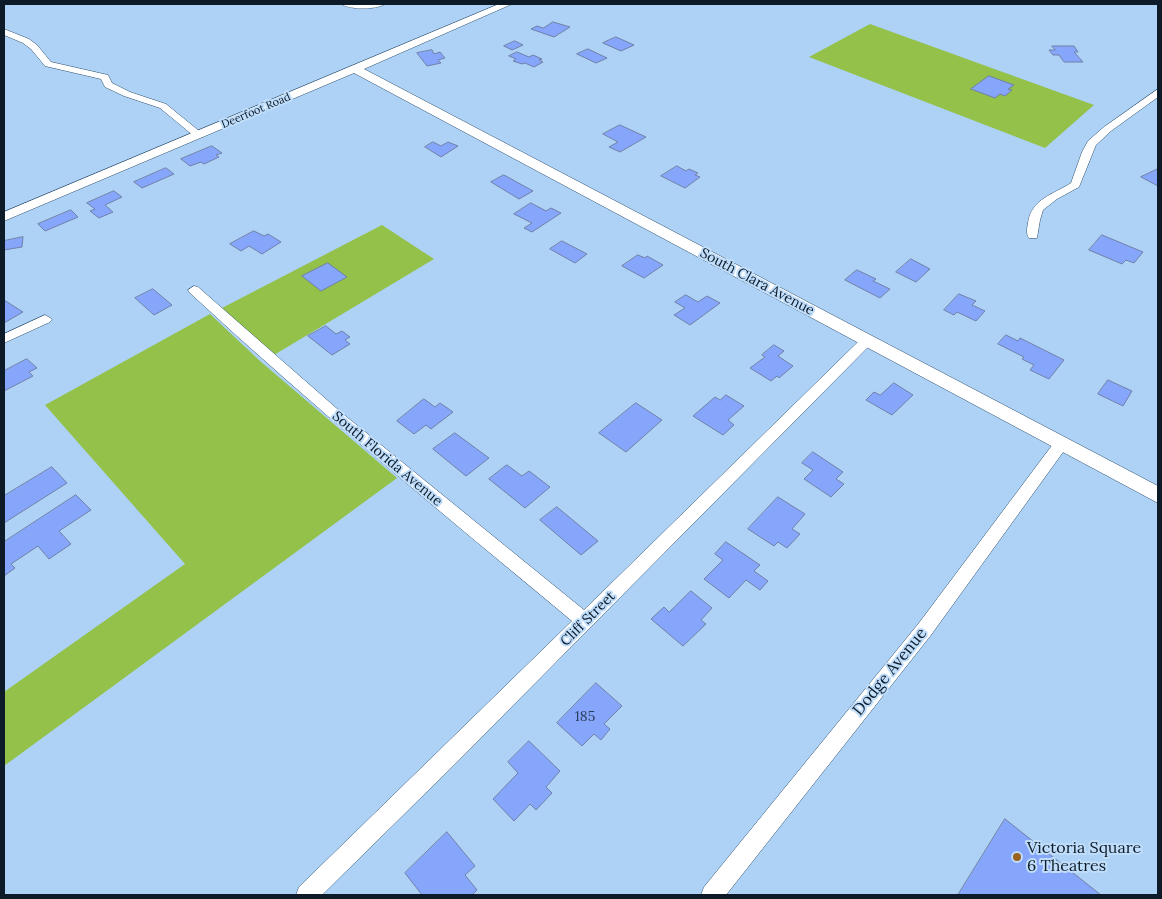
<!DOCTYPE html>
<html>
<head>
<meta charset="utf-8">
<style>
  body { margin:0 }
  #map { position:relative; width:1162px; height:899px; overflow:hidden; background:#add2f5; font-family:Lora,serif }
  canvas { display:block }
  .frame { position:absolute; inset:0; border:5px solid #0d1b28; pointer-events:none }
</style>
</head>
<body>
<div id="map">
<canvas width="1162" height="899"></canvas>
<div class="frame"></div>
</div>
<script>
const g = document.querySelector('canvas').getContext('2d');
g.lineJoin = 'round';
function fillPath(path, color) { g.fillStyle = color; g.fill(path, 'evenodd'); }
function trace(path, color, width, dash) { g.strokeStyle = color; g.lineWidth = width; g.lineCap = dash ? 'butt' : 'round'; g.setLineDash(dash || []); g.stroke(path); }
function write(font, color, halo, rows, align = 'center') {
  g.font = font + ' Lora,serif'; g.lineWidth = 4; g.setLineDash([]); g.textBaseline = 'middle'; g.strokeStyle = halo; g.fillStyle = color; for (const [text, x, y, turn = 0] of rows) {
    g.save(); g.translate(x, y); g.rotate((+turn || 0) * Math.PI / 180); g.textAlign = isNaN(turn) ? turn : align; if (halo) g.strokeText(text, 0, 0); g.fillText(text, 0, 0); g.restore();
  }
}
fillPath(new Path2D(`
  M870,24L1094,105L1045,148L809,57Z
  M382,225L434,259L274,355L222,308Z
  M210,314L260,361L397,478L4,766V692L185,564L45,405Z`), '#93c14a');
const building = new Path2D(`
  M553,22L570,27L554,37L531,29L537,26L543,28Z
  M616,37L634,45L621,51L603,43Z
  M515,41L523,45L512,50L504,46Z
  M1052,46H1074L1078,52H1074L1083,62H1064L1059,55H1053L1049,50H1055Z
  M588,49L607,58L596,63L577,54Z
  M432,50L434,54L440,52L445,58L438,60L441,63L427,66L417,53Z
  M517,52L529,57L533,55L542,59L539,60L543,62L534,67L525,63L522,64L513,61L516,59L509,56Z
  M989,76L1014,85L1008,89L1012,90L1005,96L1000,94L995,98L971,89Z
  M620,125L646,137L620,152L609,147L618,142L603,134Z
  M433,142L441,146L448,142L458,146L441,157L425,147Z
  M212,146L222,153L216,155L219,157L204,164L201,162L190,166L181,159Z
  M677,166L686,171L689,169L698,173L695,175L700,177L685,188L661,176Z
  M166,168L174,174L142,188L134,182Z
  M1158,169V186L1141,177Z
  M504,175L533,191L519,199L491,182Z
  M114,191L122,197L105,205L113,212L99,218L90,211L95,209L87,203Z
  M531,203L546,211L551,208L561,213L532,232L524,228L532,223L514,214Z
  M71,210L78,217L45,231L38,224Z
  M254,231L264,236L268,234L281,242L262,254L249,246L241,251L230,244Z
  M1102,235L1143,252L1134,263L1126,260L1122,264L1089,250Z
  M23,237L22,247L4,250V241Z
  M562,241L587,254L575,263L550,249Z
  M638,255L645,258L647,256L663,265L644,278L622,266Z
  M911,259L930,269L916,282L896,272Z
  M328,263L347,277L321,291L302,276Z
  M857,270L876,279L873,281L890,289L880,298L845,280Z
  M153,289L172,305L154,315L135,298Z
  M959,294L976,301L972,305L985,311L976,321L957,312L954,315L944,310Z
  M686,295L698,302L707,296L720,303L690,325L674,315L685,308L675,302Z
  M4,300L23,312L4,323Z
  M326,326L336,334L342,331L350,337L345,340L350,344L332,355L308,336Z
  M1006,335L1018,341L1020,338L1064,360L1049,379L1030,370L1034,365L1022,359L1024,357L998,344Z
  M774,345L784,351L778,356L793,366L779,378L777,376L771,381L750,368L765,357L762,355Z
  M27,359L37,368L29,372L33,376L4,391V371Z
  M1108,380L1132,391L1123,406L1098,394Z
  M894,383L913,395L892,415L866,400L874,392L880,395Z
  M726,395L744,406L728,420L734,425L723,435L693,416L715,397L720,400Z
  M424,399L435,407L440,403L453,412L431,429L426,425L414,434L397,421Z
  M636,403L662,420L626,452L599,433Z
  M455,433L489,458L466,476L433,449Z
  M813,452L843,472L836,479L844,484L831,497L804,479L813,470L802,463Z
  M507,465L522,476L529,471L550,487L525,508L489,479Z
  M52,467L67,483L4,523V496Z
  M76,495L91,510L59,531L71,544L49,559L38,546L11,564L15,568L4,576V542Z
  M778,497L805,514L792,529L800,534L787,548L778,542L774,546L748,529Z
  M557,507L598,541L581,555L540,520Z
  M726,542L760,565L754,571L768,581L760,590L746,580L729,598L704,579L723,560L715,554Z
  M691,591L712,608L701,620L706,624L683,646L651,619L664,607L669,612Z
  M596,683L622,706L604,724L610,729L601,740L594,734L582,746L557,723Z
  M529,741L560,771L546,787L552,793L536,810L530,804L514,821L493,799L518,773L508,762Z
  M1005,819L1101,895H958Z
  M447,832L475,866L465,875L477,890L472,895H422L405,873Z`);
fillPath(building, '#86a6fc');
trace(building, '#7080a7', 1);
const minor = new Path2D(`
  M341,4H385C376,10 350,10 341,4Z
  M4,29L29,39L37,45L51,62L108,75L112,83L130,92L166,104L204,135L203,137H195L160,108L124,96L105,87L101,79L45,66L31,49L23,43L4,35Z
  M1158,89V97L1111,131L1096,145L1079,187L1057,199L1043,210L1040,220L1037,238H1029C1026,234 1027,228 1028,223C1031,199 1054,194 1071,183L1082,152L1088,141L1104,127Z
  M194,286L198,287L343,414L584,610L862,338H872L874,341L454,765L322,895H296L299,887L572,621C443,514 313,407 190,293L188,290Z
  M45,315L52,319L50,322L4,343V334Z
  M1061,438L1066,440L1068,444L1066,448L931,635L726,895H701L704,887L919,623L1056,440Z`);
const tertiary = new Path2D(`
  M499,4H512L364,69L1158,486V503L354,73L4,221V212Z`);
trace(minor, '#2e4e6c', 1);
trace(tertiary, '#2e4e6c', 1);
fillPath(minor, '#fff');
fillPath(tertiary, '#fff');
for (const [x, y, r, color] of [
  [1017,857,5,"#9a631d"]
]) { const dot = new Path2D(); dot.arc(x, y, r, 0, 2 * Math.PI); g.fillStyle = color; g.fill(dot); trace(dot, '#c0defb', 2); }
write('11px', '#0d1b28', '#c0defb', [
  ["Deerfoot Road",256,111,-23]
]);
write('14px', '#0d1b28', '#c0defb', [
  ["South Clara Avenue",757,282,28],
  ["South Florida Avenue",387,459,40],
  ["Cliff Street",588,619,-45]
]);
write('14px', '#2b3e5d', null, [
  ["185",585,717]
]);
write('16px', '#0d1b28', '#c0defb', [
  ["Dodge Avenue",890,672,-51]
]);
write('16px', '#0d1b28', '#c0defb', [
  ["Victoria Square",1027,848],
  ["6 Theatres",1027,866]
], 'left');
</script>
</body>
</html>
